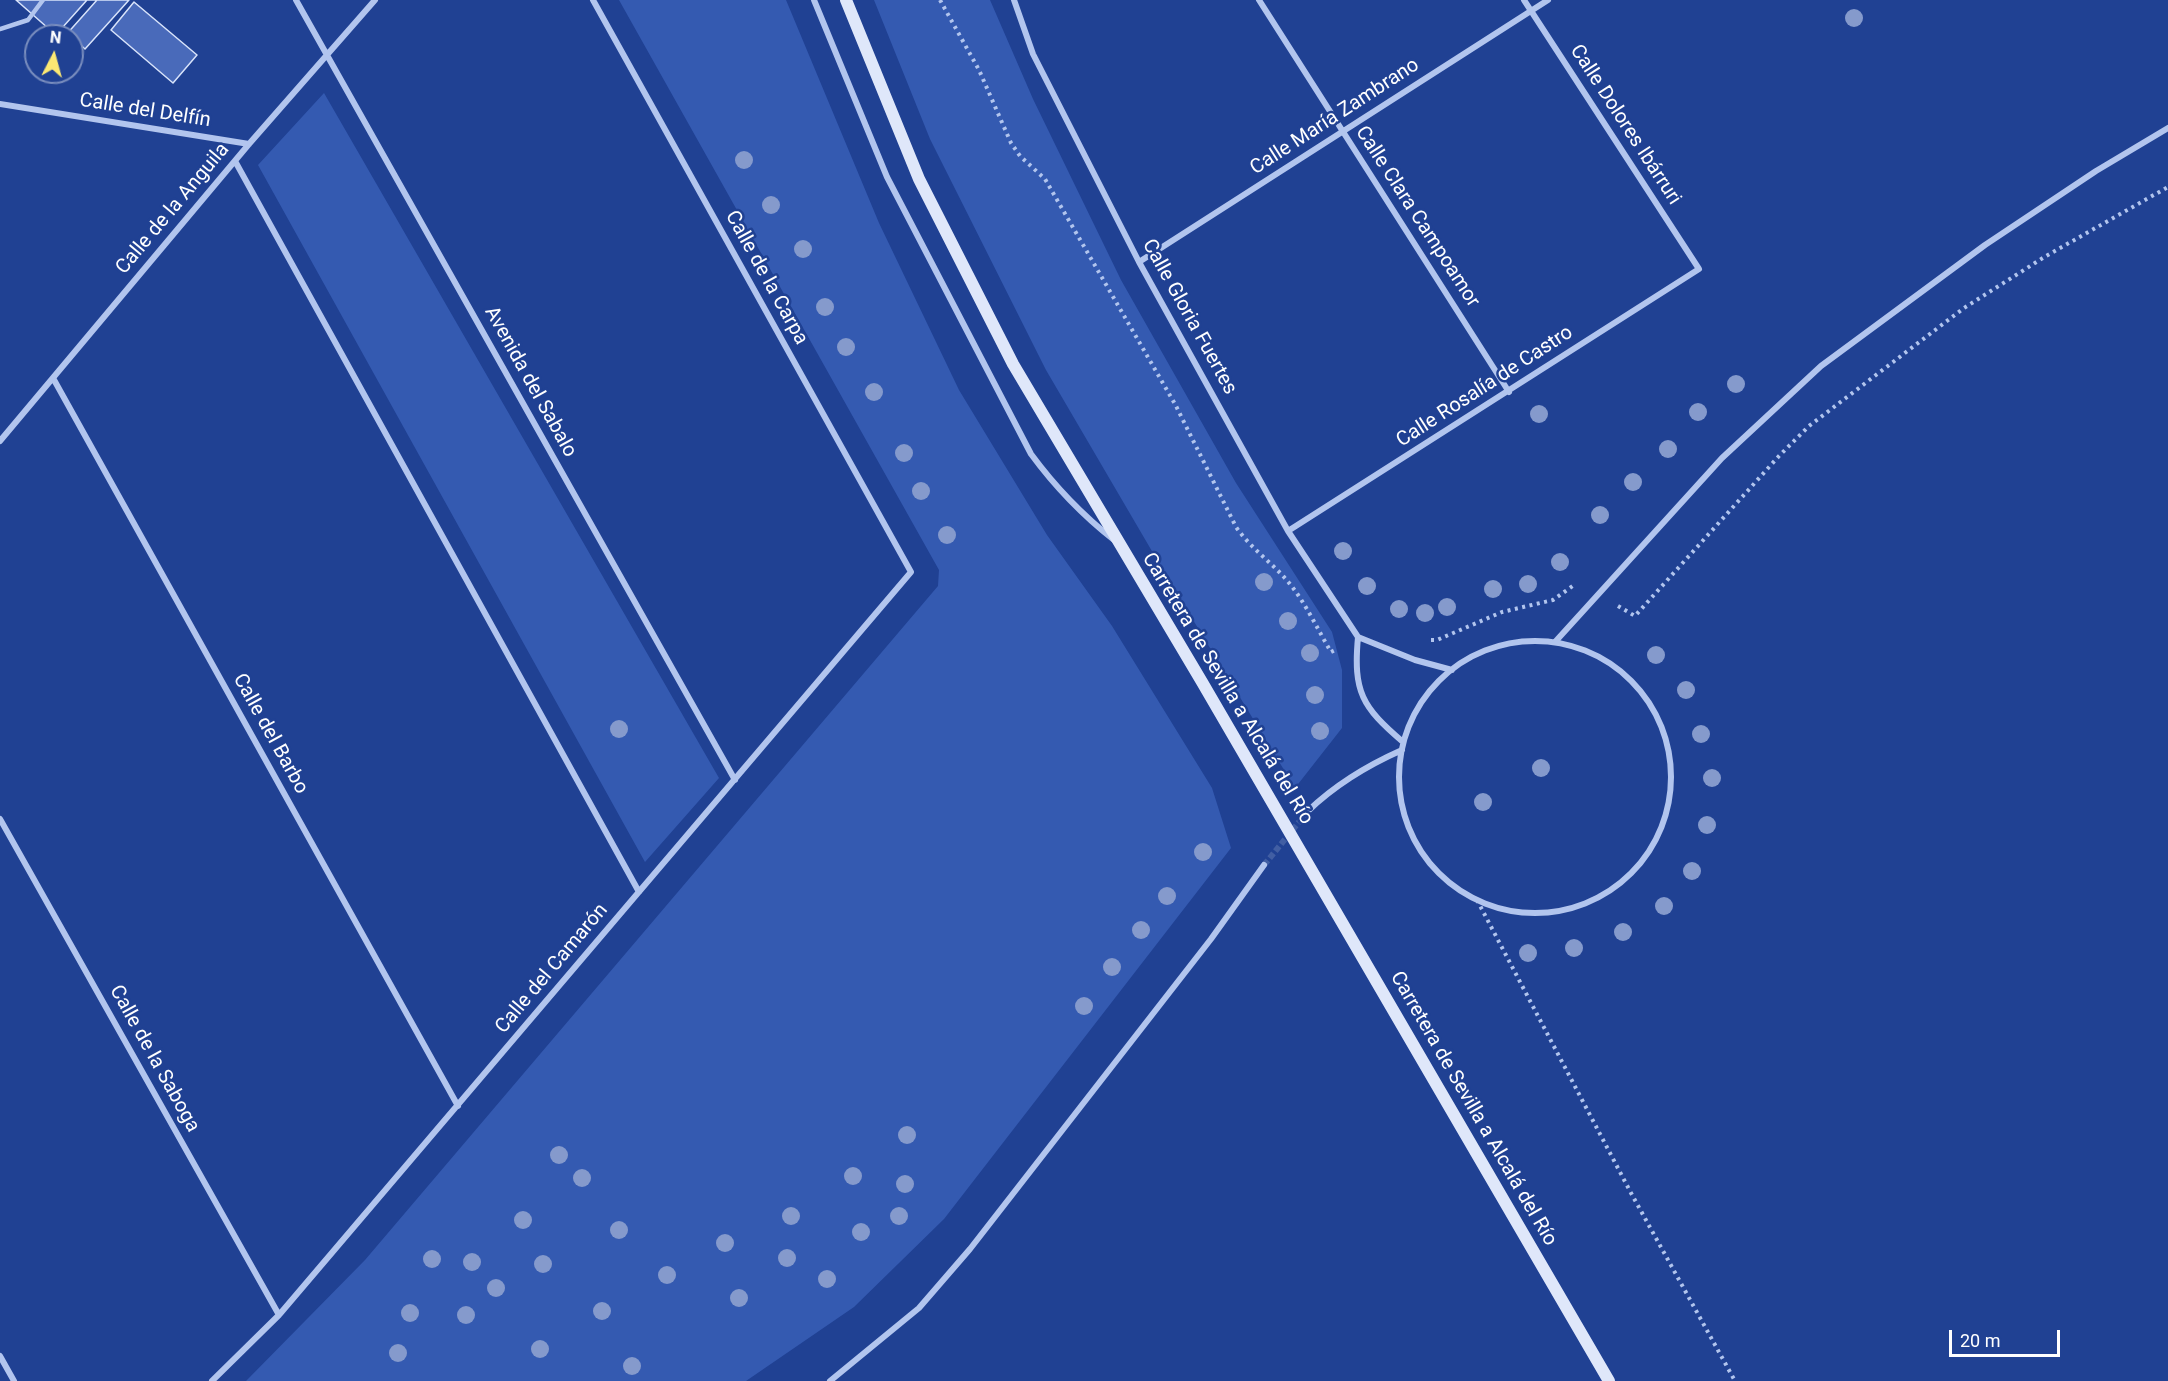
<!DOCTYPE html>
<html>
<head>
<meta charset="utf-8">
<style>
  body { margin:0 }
  #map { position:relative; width:2168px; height:1381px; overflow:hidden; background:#204193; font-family:Roboto,sans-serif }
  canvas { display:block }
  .north { position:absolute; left:24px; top:24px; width:60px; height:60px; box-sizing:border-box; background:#204193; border:2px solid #798dbe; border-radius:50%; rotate:6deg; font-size:16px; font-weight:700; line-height:24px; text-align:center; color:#fff }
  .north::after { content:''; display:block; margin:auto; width:21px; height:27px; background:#fbe873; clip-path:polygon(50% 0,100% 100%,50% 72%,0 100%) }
  .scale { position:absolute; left:1949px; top:1330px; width:111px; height:27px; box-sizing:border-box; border:3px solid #fff; border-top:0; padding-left:8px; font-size:18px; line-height:21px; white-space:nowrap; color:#fff; -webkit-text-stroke:4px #204193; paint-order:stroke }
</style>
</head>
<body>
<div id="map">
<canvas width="2168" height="1381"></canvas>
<div class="north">N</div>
<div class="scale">20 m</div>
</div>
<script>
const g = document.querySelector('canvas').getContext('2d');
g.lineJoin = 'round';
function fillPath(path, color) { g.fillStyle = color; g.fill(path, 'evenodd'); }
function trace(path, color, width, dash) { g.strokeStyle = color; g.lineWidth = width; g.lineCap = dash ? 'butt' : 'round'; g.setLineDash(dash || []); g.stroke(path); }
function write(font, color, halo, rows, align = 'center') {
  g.font = font + ' Roboto,sans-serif'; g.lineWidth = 5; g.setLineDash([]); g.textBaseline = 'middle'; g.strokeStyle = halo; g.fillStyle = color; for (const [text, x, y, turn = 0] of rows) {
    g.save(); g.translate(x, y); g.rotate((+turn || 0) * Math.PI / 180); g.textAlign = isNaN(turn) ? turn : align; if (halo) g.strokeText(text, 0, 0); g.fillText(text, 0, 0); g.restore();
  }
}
fillPath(new Path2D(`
  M619,0H786L879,223L959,390L1047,535L1112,626L1212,788L1231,848L944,1219L854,1307L746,1381H246L365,1260L938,586L939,570Z
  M874,0H990L1033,99L1121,280L1236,483L1332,632L1342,670V728L1295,788L1170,582L1046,370L930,139Z
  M324,93L719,778L645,862L258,165Z`), '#345ab1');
const building = new Path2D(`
  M16,0H97L65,36H57Z
  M87,0H129L85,49L62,28Z
  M134,2L197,55L173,83L111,30Z`);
fillPath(building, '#496aba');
trace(building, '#d8e3fa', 1.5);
trace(new Path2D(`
  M1264,865L1308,811`), '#415ea3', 6, [6, 3]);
trace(new Path2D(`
  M940,0L979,70L1011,143L1020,156L1045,179L1175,404L1236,527C1252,550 1273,563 1290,584C1306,604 1318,630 1331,652L1335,650
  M1618,606L1635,616L1779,456L1809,426L1964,308L2046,256L2168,187
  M1431,640H1437L1502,612L1553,600L1574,585
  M1477,900L1631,1193L1735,1381`), '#b2c5ee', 4, [3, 4.5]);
trace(new Path2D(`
  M0,29L28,20L43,0`), '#b2c5ee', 4.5);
trace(new Path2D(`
  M296,0L735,780
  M814,0L887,177L1031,454C1056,488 1081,514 1114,540
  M1014,0L1033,54L1139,262L1288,531L1358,637
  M1259,0L1509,392
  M0,104L249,144
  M235,161L639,892
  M1139,262L1548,0
  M53,378L458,1106
  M0,441L249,144L375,0
  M1288,531L1699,269L1524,0
  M1358,637C1353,692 1362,707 1403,742
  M1358,637L1415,660L1452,670
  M1399 777a136 136 0 1 1 272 0a136 136 0 1 1-272 0Z
  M1555,642L1722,458L1821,366L1985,245L2096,171L2168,128
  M1308,811C1336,784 1366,766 1402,750
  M0,819L279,1315
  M0,1356L14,1381
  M212,1381L279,1315L911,572L593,0
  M830,1381L919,1308L970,1249L1211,939L1264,865`), '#b2c5ee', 6);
trace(new Path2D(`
  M846,0L919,179L1013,364L1202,682L1609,1381`), '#dfe7fa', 12);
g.fillStyle = '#859acc';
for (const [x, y] of [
  [1854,18],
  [744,160],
  [771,205],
  [803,249],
  [825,307],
  [846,347],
  [1736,384],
  [874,392],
  [1698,412],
  [1539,414],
  [1668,449],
  [904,453],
  [1633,482],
  [921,491],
  [1600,515],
  [947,535],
  [1343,551],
  [1560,562],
  [1264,582],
  [1528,584],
  [1367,586],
  [1493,589],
  [1447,607],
  [1399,609],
  [1425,613],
  [1288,621],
  [1310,653],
  [1656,655],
  [1686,690],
  [1315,695],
  [619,729],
  [1320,731],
  [1701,734],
  [1541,768],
  [1712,778],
  [1483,802],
  [1707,825],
  [1203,852],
  [1692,871],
  [1167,896],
  [1664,906],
  [1141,930],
  [1623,932],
  [1574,948],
  [1528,953],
  [1112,967],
  [1084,1006],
  [907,1135],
  [559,1155],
  [853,1176],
  [582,1178],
  [905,1184],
  [791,1216],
  [899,1216],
  [523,1220],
  [619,1230],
  [861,1232],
  [725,1243],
  [787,1258],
  [432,1259],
  [472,1262],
  [543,1264],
  [667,1275],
  [827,1279],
  [496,1288],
  [739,1298],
  [602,1311],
  [410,1313],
  [466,1315],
  [540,1349],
  [398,1353],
  [632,1366]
]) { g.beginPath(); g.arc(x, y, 9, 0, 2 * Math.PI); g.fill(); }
write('20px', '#fff', '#204193', [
  ["Calle del Delfín",145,111,9],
  ["Calle María Zambrano",1335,117,-33],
  ["Calle Dolores Ibárruri",1625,125,57],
  ["Calle de la Anguila",173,209,-50],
  ["Calle Clara Campoamor",1417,217,57],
  ["Calle de la Carpa",766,278,61],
  ["Calle Gloria Fuertes",1189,317,61],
  ["Avenida del Sabalo",530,382,61],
  ["Calle Rosalía de Castro",1485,387,-33],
  ["Carretera de Sevilla a Alcalá del Río",1227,689,59],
  ["Calle del Barbo",270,734,61],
  ["Calle del Camarón",552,969,-50],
  ["Calle de la Saboga",154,1059,61],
  ["Carretera de Sevilla a Alcalá del Río",1473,1109,60]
]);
</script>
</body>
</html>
